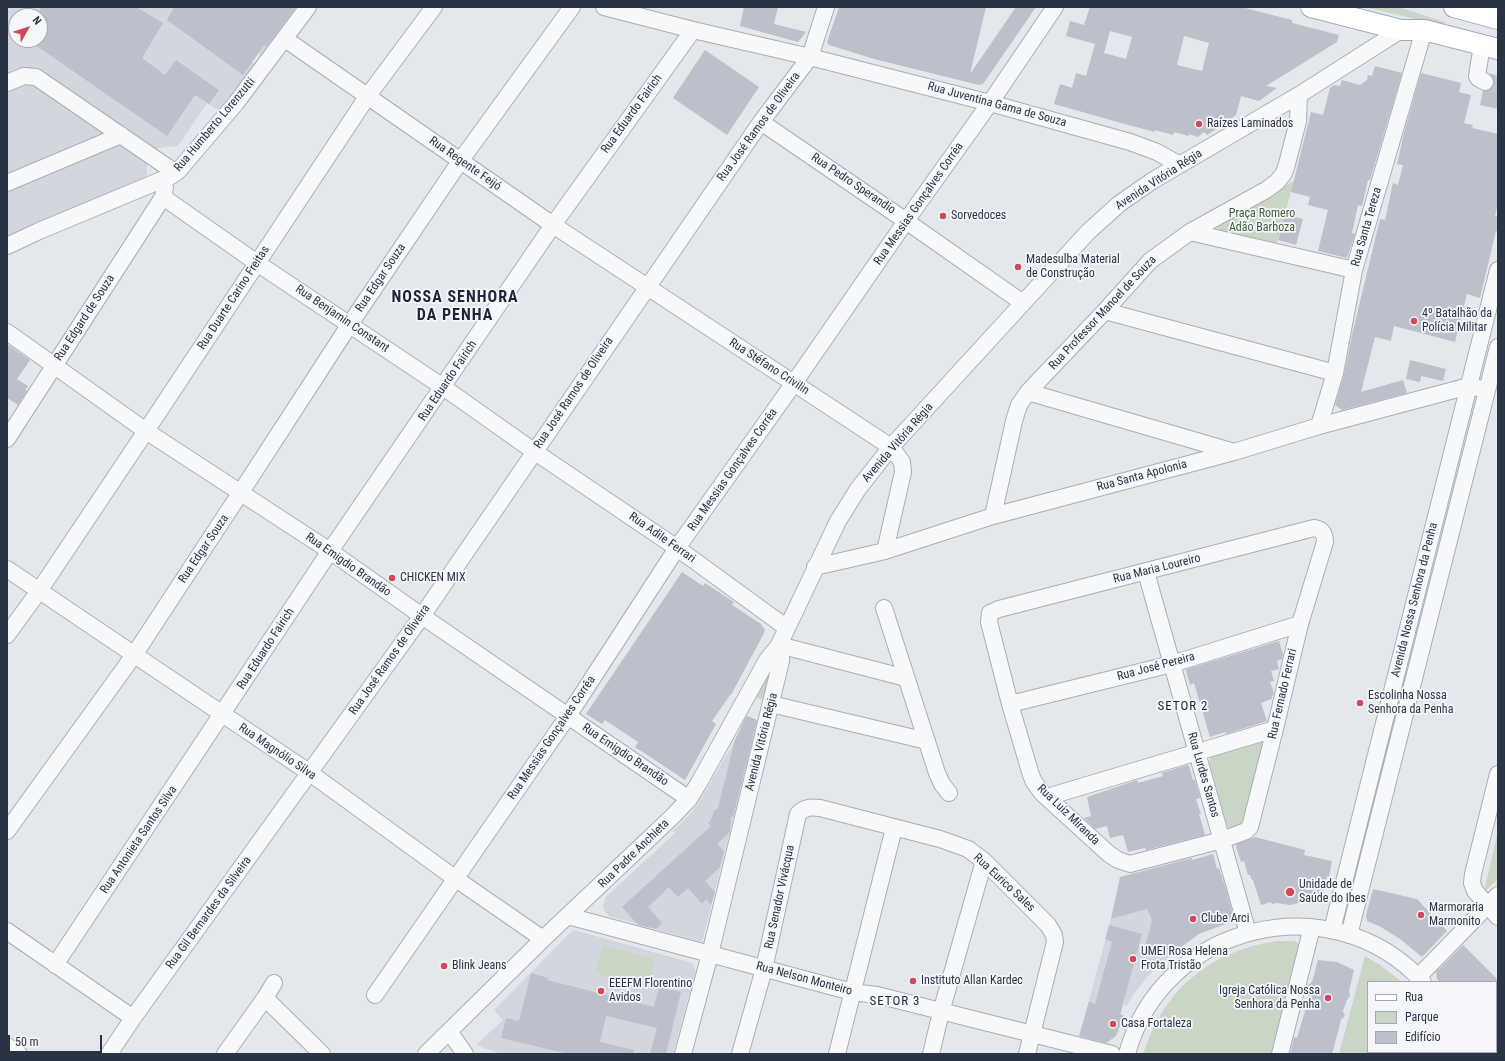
<!DOCTYPE html>
<html>
<head>
<meta charset="utf-8">
<style>
  body { margin:0 }
  #map { position:relative; width:1505px; height:1061px; overflow:hidden; background:#e4e7ec; font-family:"Roboto Condensed",sans-serif }
  canvas { display:block }
  .frame { position:absolute; inset:0; border:8px solid #2b3445; pointer-events:none }
  .legend { position:absolute; left:1367px; top:981px; width:130px; height:72px; box-sizing:border-box; background:#f4f6f9; border:1px solid #a4a8b1; margin:0; padding:5px 7px; list-style:none; font-size:12px; color:#2b3445 }
  .legend li { display:flex; align-items:center; gap:8px; height:20px }
  .legend b { width:20px; border:1px solid #a4a8b1 }
  .north { position:absolute; left:8px; top:8px; width:40px; height:40px; box-sizing:border-box; background:#f4f6f9; border:1px solid #a4a8b1; border-radius:50%; rotate:51deg; font-size:11px; font-weight:700; line-height:16px; text-align:center; color:#2b3445 }
  .north::after { content:''; display:block; margin:auto; width:14px; height:18px; background:#d1495b; clip-path:polygon(50% 0,100% 100%,50% 72%,0 100%) }
  .scale { position:absolute; left:8px; top:1035px; width:94px; height:18px; box-sizing:border-box; border:2px solid #2b3445; border-top:0; padding-left:5px; font-size:12px; line-height:14px; white-space:nowrap; color:#2b3445; -webkit-text-stroke:3px #f4f6f9; paint-order:stroke }
</style>
</head>
<body>
<div id="map">
<canvas width="1505" height="1061"></canvas>
<div class="frame"></div>
<ul class="legend">
<li><b style="height:5px;background:#fff"></b>Rua</li>
<li><b style="height:11px;background:#c9d6c5"></b>Parque</li>
<li><b style="height:11px;background:#bbc0ca"></b>Edifício</li>
</ul>
<div class="north">N</div>
<div class="scale">50 m</div>
</div>
<script>
const g = document.querySelector('canvas').getContext('2d');
g.lineJoin = 'round';
function fillPath(path, color) { g.fillStyle = color; g.fill(path, 'evenodd'); }
function trace(path, color, width, dash) { g.strokeStyle = color; g.lineWidth = width; g.lineCap = dash ? 'butt' : 'round'; g.setLineDash(dash || []); g.stroke(path); }
function write(font, color, halo, rows, align = 'center') {
  g.font = font + ' "Roboto Condensed",sans-serif'; g.lineWidth = 3.5; g.setLineDash([]); g.textBaseline = 'middle'; g.strokeStyle = halo; g.fillStyle = color; for (const [text, x, y, turn = 0] of rows) {
    g.save(); g.translate(x, y); g.rotate((+turn || 0) * Math.PI / 180); g.textAlign = isNaN(turn) ? turn : align; if (halo) g.strokeText(text, 0, 0); g.fillText(text, 0, 0); g.restore();
  }
}
fillPath(new Path2D(`
  M7,7H295L296,12L263,58L258,54L252,62L257,66L219,111L207,103L178,146L158,148L147,164V176L7,238ZM16,16H40V40H16Z
  M746,715L758,721L702,942L609,916L604,910L603,906L606,897L675,833L673,831L691,813L700,801L735,740Z
  M1147,909L1172,954L1149,975L1133,995L1127,1006L1123,1005L1121,1015L1089,1001L1111,919Z
  M573,931H578L692,963L694,966L695,973L673,1054H501L476,1045L503,1020L494,1010L569,934Z`), '#d2d6de');
fillPath(new Path2D(`
  M1365,7H1398L1445,22L1444,26Z
  M1294,181L1276,246L1219,231L1218,225L1222,220Z
  M774,659L765,701L755,697Z
  M1261,739L1265,741L1244,824L1232,830L1227,825L1209,762L1211,756Z
  M1368,811L1375,813L1354,894L1348,905V892Z
  M1498,831V879L1484,892Z
  M1277,941H1294L1300,945L1272,1054H1143C1164,989 1210,951 1277,941Z
  M603,945L655,959L648,987L595,973Z
  M1365,956L1380,965L1402,982H1368V1052H1447V1054H1339Z`), '#c9d6c5');
fillPath(new Path2D(`
  M40,7H136L163,23L142,58L165,75L176,60L219,90L209,104L195,95L167,136L28,40H40Z
  M174,7H296L266,47L264,45L243,75L167,20Z
  M744,7H778L774,24L806,32L798,42L740,26Z
  M839,7H986L970,74L1016,7H1036L983,84L979,85L874,59L829,45L827,42Z
  M1090,7H1241L1292,20V23L1339,35L1337,42L1266,86L1277,88L1259,101L1241,96L1236,115L1207,135L1204,132L1198,137L1189,134V136L1174,132L1173,135L1155,130V132L1121,123L1054,104L1060,84L1072,88L1076,73L1086,76L1095,44L1066,36L1070,21L1084,25ZM1110,31L1132,37L1126,59L1104,53ZM1184,36L1209,43L1202,71L1177,65Z
  M705,50L759,87L727,135L673,98Z
  M1375,66L1402,73L1370,180H1368L1362,206L1358,205L1352,233L1355,234L1347,258L1318,251L1328,210L1308,205L1310,197L1291,192L1311,112L1323,115L1330,88L1334,85L1340,86L1342,80L1360,85L1367,80L1368,75L1372,76Z
  M1421,73L1461,83L1459,92L1471,95L1464,123L1473,125L1472,128L1498,134V203L1495,216L1498,217V232L1496,231L1480,298L1467,294L1455,342L1394,326L1391,341L1375,337L1361,392L1403,380L1407,393L1342,410L1335,405L1344,375L1352,335L1380,219L1385,220L1393,183L1398,185L1403,165L1397,164L1404,133Z
  M1489,73L1498,76V109L1480,105L1483,91L1489,90L1493,86L1494,82L1493,78Z
  M1285,214L1303,219L1296,245L1278,240Z
  M7,344L30,360L17,379L28,386L25,390L27,391L18,405L7,398Z
  M1410,360L1446,369L1443,381L1421,376L1420,382L1406,379Z
  M682,572L703,586L705,583L734,602L732,605L761,624L765,630L763,635L731,695H730L712,721L716,724L685,780L635,747L638,742L605,720L602,724L586,714Z
  M1279,641L1283,654L1282,659L1277,661L1279,669L1271,671L1274,681L1270,682L1274,693L1272,697V699L1261,703L1267,721L1226,734L1225,732L1210,737L1194,683L1190,685L1186,671L1187,669Z
  M747,716L757,720L733,817H731L730,832L717,844L724,851L720,867L705,881L715,892L711,905L706,899L702,904L688,888L678,897L669,887L648,907L662,923L656,929L638,925L622,907L711,826L708,823L711,820L714,811L718,808L735,740Z
  M1187,765L1189,766L1193,780H1195L1200,798L1196,799L1201,814H1199L1205,835L1146,850L1145,848L1128,852L1123,835L1110,838L1107,826L1095,829L1084,818L1091,816L1087,797L1137,780L1138,783L1163,776L1162,773Z
  M1255,837L1305,850L1304,855L1332,861L1329,877L1327,876L1321,904L1308,901L1307,903L1302,902L1290,905L1277,903L1272,904L1271,902L1261,905L1253,880H1252L1250,875H1248L1244,861L1241,862L1236,847L1237,844Z
  M1213,854L1217,869L1219,868L1225,886L1234,918L1231,922L1199,934L1172,954L1170,951L1146,944L1152,920L1147,909L1111,919L1120,877L1192,858V860Z
  M1373,889L1417,899L1447,931L1422,957L1400,939L1381,927L1367,921L1366,915Z
  M1109,925L1142,934L1120,1014L1124,1016L1116,1036L1106,1043L1079,1036L1089,1001L1095,1004L1112,942L1105,939Z
  M1463,945L1498,980V982H1440L1437,979L1436,972Z
  M1318,960L1337,962L1354,970L1349,991L1350,996L1347,1000L1343,1011L1345,1016L1341,1020L1332,1054H1290L1294,1037L1297,1038L1305,1011L1303,1006L1307,1002L1310,990L1308,985L1312,982Z
  M531,973L548,978L547,980L654,1007L659,987L681,992L666,1054H650L657,1028L606,1016L600,1042L634,1050L633,1054H568L501,1038L506,1018L519,1021Z`), '#bbc0ca');
trace(new Path2D(`
  M1485,82L1498,86`), '#bfc3cb', 16, [16, 8]);
const minor = new Path2D(`
  M604,7L693,30L810,57L990,103L1130,142L1157,152L1180,165
  M285,39L553,225L891,447L902,462L903,472L885,551
  M1482,45L1477,76L1478,78L1485,82
  M7,83L24,76L36,77L176,173
  M761,122L906,221L1023,303
  M7,183L121,135
  M163,197L257,263L443,387L535,452L677,548L787,628
  M1190,232L1354,270
  M7,246L39,231L171,176L179,170L236,103L308,7
  M1105,311L1335,373
  M7,332L146,431L330,551L422,616L689,799
  M1028,392L1234,452
  M1319,426L1335,373L1354,270L1424,30
  M7,439L163,197L165,187
  M993,516L1014,421L1019,405L1028,392L1105,311L1150,261L1190,232L1266,190L1277,182L1284,173L1287,164L1298,121L1299,95
  M1314,528C1322,529 1325,534 1325,542L1300,624L1275,729L1250,827L1246,831L1222,840L1130,864L1118,860L1109,854L1042,793L1034,782L1031,775L1010,704L989,622L990,613L999,609Z
  M815,567L885,551L993,516L1234,452L1319,426L1469,386L1487,390
  M7,569L310,773L456,879L543,939
  M1146,572L1248,933
  M884,608L937,773L942,784L949,793
  M7,635L39,591L146,431L367,97L434,7
  M779,645L906,678
  M771,704L927,741
  M1010,704L1172,664L1300,624
  M1498,774L1473,874L1472,883L1475,891L1498,917
  M1047,797L1275,729
  M7,831L134,655L241,492L350,324L461,160L572,7
  M568,916L852,992L877,995L1112,1054
  M1332,930L1498,270
  M7,931L133,1018
  M1349,935L1498,347
  M55,965L330,551L553,225L693,30
  M1418,977L1498,895
  M375,995L568,716L677,548L794,383L906,221L990,103L1055,7
  M265,998L322,1054
  M449,1031L465,1054
  M7,1046L19,1054
  M1463,1052L1464,1054
  M109,1054L133,1018L422,616L761,122L810,57L826,7
  M225,1054L265,998L274,983
  M426,1054L543,939L673,816L689,799L700,781L767,660L779,645L838,521L858,489L891,447L1088,232L1119,204L1152,181L1299,95L1401,30
  M683,1054L710,954L781,661V652L779,645
  M740,1054L764,969L798,814C804,807 811,807 820,808L940,839L968,849L984,861L1048,925L1054,935L1055,942L1027,1054
  M837,1054L894,828
  M931,1054L941,1012L984,861
  M1127,1054C1162,924 1331,882 1423,982
  M1280,1054L1312,927`);
const major = new Path2D(`
  M1311,7L1401,30H1424L1498,49
  M1454,7L1498,19`);
trace(minor, '#a9aeb7', 18);
trace(major, '#a3abb8', 22);
trace(minor, '#f7f8fa', 16);
trace(major, '#fff', 20);
for (const [x, y, r, color] of [
  [1199,124,4,"#d1495b"],
  [943,216,4,"#d1495b"],
  [1018,267,4,"#d1495b"],
  [1414,321,4,"#d1495b"],
  [392,578,4,"#d1495b"],
  [1360,703,4,"#d1495b"],
  [1290,892,5,"#d1495b"],
  [1421,915,4,"#d1495b"],
  [1193,919,4,"#d1495b"],
  [1133,959,4,"#d1495b"],
  [444,966,4,"#d1495b"],
  [913,981,4,"#d1495b"],
  [601,991,4,"#d1495b"],
  [1328,998,4,"#d1495b"],
  [1113,1024,4,"#d1495b"]
]) { const dot = new Path2D(); dot.arc(x, y, r, 0, 2 * Math.PI); g.fillStyle = color; g.fill(dot); trace(dot, '#f4f6f9', 1.5); }
write('12px', '#2b3445', '#f4f6f9', [
  ["Rua Juventina Gama de Souza",997,105,15],
  ["Rua Eduardo Fairich",632,114,-54],
  ["Rua Humberto Lorenzutti",215,125,-50],
  ["Rua José Ramos de Oliveira",759,127,-54],
  ["Rua Regente Feijó",465,164,35],
  ["Avenida Vitória Régia",1159,180,-33],
  ["Rua Pedro Sperandio",853,184,34],
  ["Rua Messias Gonçalves Corrêa",919,204,-55],
  ["Rua Santa Tereza",1367,227,-74],
  ["Rua Edgar Souza",381,278,-56],
  ["Rua Duarte Carino Freitas",234,298,-57],
  ["Rua Professor Manoel de Souza",1103,313,-47],
  ["Rua Edgard de Souza",85,318,-57],
  ["Rua Benjamin Constant",342,319,34],
  ["Rua Stéfano Crivilin",769,367,33],
  ["Rua Eduardo Fairich",448,381,-56],
  ["Rua José Ramos de Oliveira",574,393,-56],
  ["Avenida Vitória Régia",898,443,-49],
  ["Rua Messias Gonçalves Corrêa",733,470,-55],
  ["Rua Santa Apolonia",1142,476,-15],
  ["Rua Adile Ferrari",662,538,35],
  ["Rua Edgar Souza",204,549,-56],
  ["Rua Emigdio Brandão",348,565,35],
  ["Rua Maria Loureiro",1157,569,-14],
  ["Avenida Nossa Senhora da Penha",1415,600,-76],
  ["Rua Eduardo Fairich",266,649,-57],
  ["Rua José Ramos de Oliveira",390,660,-55],
  ["Rua José Pereira",1156,667,-15],
  ["Rua Fernado Ferrari",1283,694,-77],
  ["Rua Messias Gonçalves Corrêa",552,738,-56],
  ["Avenida Vitória Régia",762,742,-76],
  ["Rua Magnólio Silva",277,752,34],
  ["Rua Emigdio Brandão",625,755,34],
  ["Rua Lurdes Santos",1203,775,74],
  ["Rua Luiz Miranda",1068,815,44],
  ["Rua Antonieta Santos Silva",139,840,-56],
  ["Rua Padre Anchieta",634,854,-44],
  ["Rua Eurico Sales",1004,883,43],
  ["Rua Senador Vivácqua",780,897,-78],
  ["Rua Gil Bernardes da Silveira",209,913,-54],
  ["Rua Nelson Monteiro",804,979,15]
]);
write('12px', '#2b3445', '#f4f6f9', [
  ["Raízes Laminados",1207,124],
  ["Sorvedoces",951,216],
  ["Madesulba Material",1026,260],
  ["de Construção",1026,274],
  ["4º Batalhão da",1422,314],
  ["Polícia Militar",1422,328],
  ["CHICKEN MIX",400,578],
  ["Escolinha Nossa",1368,696],
  ["Senhora da Penha",1368,710],
  ["Unidade de",1299,885],
  ["Saúde do Ibes",1299,899],
  ["Marmoraria",1429,908],
  ["Marmonito",1429,922],
  ["Clube Arci",1201,919],
  ["UMEI Rosa Helena",1141,952],
  ["Frota Tristão",1141,966],
  ["Blink Jeans",452,966],
  ["Instituto Allan Kardec",921,981],
  ["EEEFM Florentino",609,984],
  ["Avidos",609,998],
  ["Igreja Católica Nossa",1320,991,"right"],
  ["Senhora da Penha",1320,1005,"right"],
  ["Casa Fortaleza",1121,1024]
], 'left');
write('12px', '#3f6138', '#f4f6f9', [
  ["Praça Romero",1262,214],
  ["Adão Barboza",1262,228]
]);
g.letterSpacing = '1px';
write('13px', '#1d2536', '#f4f6f9', [
  ["SETOR 2",1183,707],
  ["SETOR 3",895,1002]
]);
g.letterSpacing = '0px';
g.letterSpacing = '1px';
write('bold 16px', '#1d2536', '#f4f6f9', [
  ["NOSSA SENHORA",455,298],
  ["DA PENHA",455,316]
]);
g.letterSpacing = '0px';
</script>
</body>
</html>
